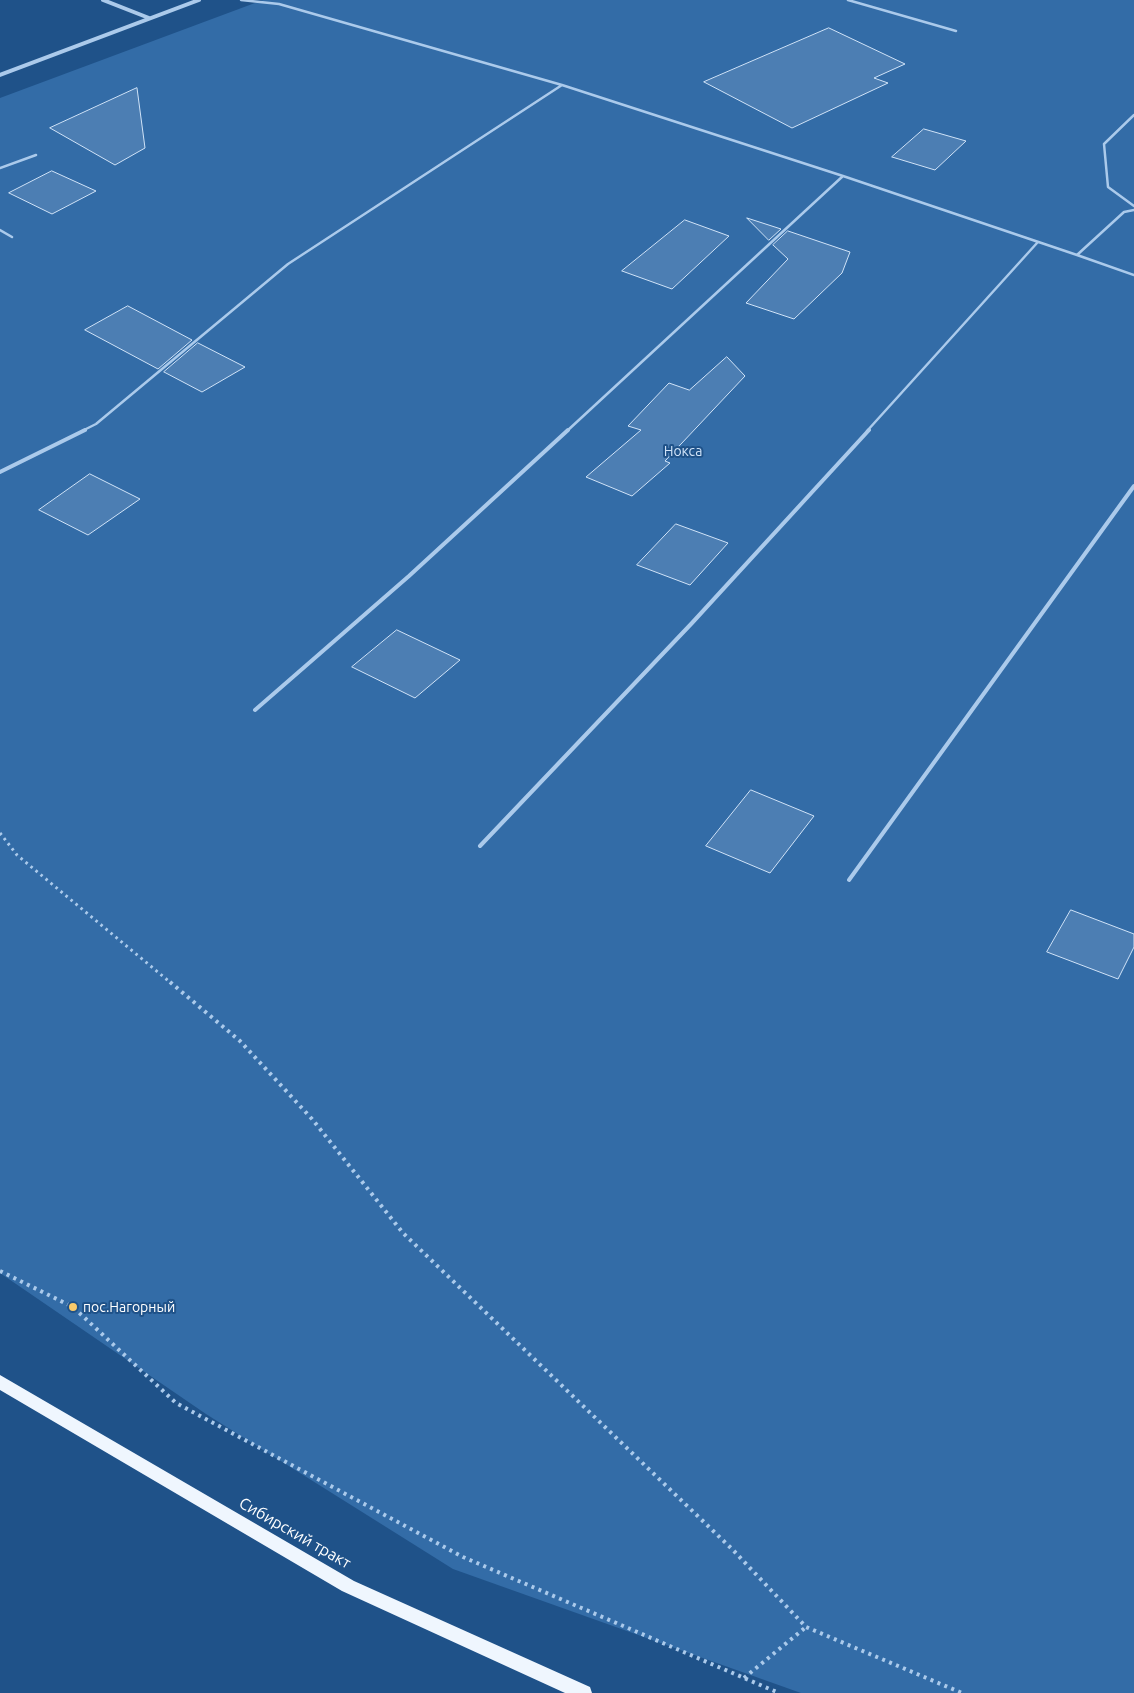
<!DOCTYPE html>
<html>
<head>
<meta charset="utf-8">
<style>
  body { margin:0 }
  canvas { display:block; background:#1f5289 }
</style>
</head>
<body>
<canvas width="1134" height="1693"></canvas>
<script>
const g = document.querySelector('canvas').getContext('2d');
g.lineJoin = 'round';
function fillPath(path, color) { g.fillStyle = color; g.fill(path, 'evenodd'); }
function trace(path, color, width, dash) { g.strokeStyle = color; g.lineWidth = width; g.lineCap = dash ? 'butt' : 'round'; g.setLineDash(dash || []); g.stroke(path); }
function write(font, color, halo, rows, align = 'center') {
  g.font = font + ' Ubuntu,sans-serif'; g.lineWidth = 4; g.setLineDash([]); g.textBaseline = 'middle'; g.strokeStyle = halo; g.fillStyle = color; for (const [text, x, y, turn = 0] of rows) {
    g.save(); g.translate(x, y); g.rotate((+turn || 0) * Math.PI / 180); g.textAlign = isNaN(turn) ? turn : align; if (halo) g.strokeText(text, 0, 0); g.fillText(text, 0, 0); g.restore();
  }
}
fillPath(new Path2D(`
  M263,0H1134V1693H801L453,1569L206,1414L0,1273V98Z`), '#336ca7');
const building = new Path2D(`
  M829,28L905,64L874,78L888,83L792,128L704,82Z
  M137,88L145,148L115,165L50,128Z
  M924,129L966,141L935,170L892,157Z
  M52,171L96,191L52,214L9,193Z
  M747,218L781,229L769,240Z
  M685,220L729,236L672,289L622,271Z
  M788,231L850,252L842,273L794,319L746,303L788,259L773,245Z
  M128,306L192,340L158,369L85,330Z
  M198,343L245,367L202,392L164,372Z
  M727,357L745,376L665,461L670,463L632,496L586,477L641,430L628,426L669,383L689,390Z
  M90,474L140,499L88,535L39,510Z
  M676,524L728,543L690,585L637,565Z
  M397,630L460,660L415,698L352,667Z
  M751,790L814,816L770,873L706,846Z
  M1071,910L1134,934V947L1118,979L1047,952Z`);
fillPath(building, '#4c7eb3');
trace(building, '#d0e3f8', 1);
trace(new Path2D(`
  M0,833L17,855L171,983`), '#abcaeb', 3, [2.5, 4]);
trace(new Path2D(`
  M170,982L240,1041L312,1119L403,1233L732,1549L806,1627L962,1693
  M0,1271L73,1307L176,1403L463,1557L779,1693
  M744,1678L806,1627`), '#abcaeb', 4, [3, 4.5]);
trace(new Path2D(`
  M241,0L279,4L562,85L843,176L1077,255L1124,212L1134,210
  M848,0L956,31
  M1134,115L1104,144L1108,187L1134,206
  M0,168L36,155
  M0,230L12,237
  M1077,255L1134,275
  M82,431L96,424L288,264L562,85
  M567,431L843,176
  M867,431L1037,243`), '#abcaeb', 2.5);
trace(new Path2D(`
  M0,472L85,430
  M255,710L409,576L568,430
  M480,846L692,623L869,430
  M849,880L1134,486`), '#abcaeb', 4);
trace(new Path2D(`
  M103,0L149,18
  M0,75L199,0`), '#abcaeb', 4);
fillPath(new Path2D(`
  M0,1375L354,1581L590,1687L592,1693H565L342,1591L0,1390Z`), '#eff6fe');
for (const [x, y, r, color] of [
  [73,1307,5,"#f9ca6b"]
]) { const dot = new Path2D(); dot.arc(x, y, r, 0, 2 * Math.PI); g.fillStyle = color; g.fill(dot); trace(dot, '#1f5289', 2); }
write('14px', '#d0e3f8', '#1f5289', [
  ["Нокса",683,451]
]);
write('14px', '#fff', '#1f5289', [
  ["пос.Нагорный",83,1307]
], 'left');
write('16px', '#fff', '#1f5289', [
  ["Сибирский тракт",295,1533,30]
]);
</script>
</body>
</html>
